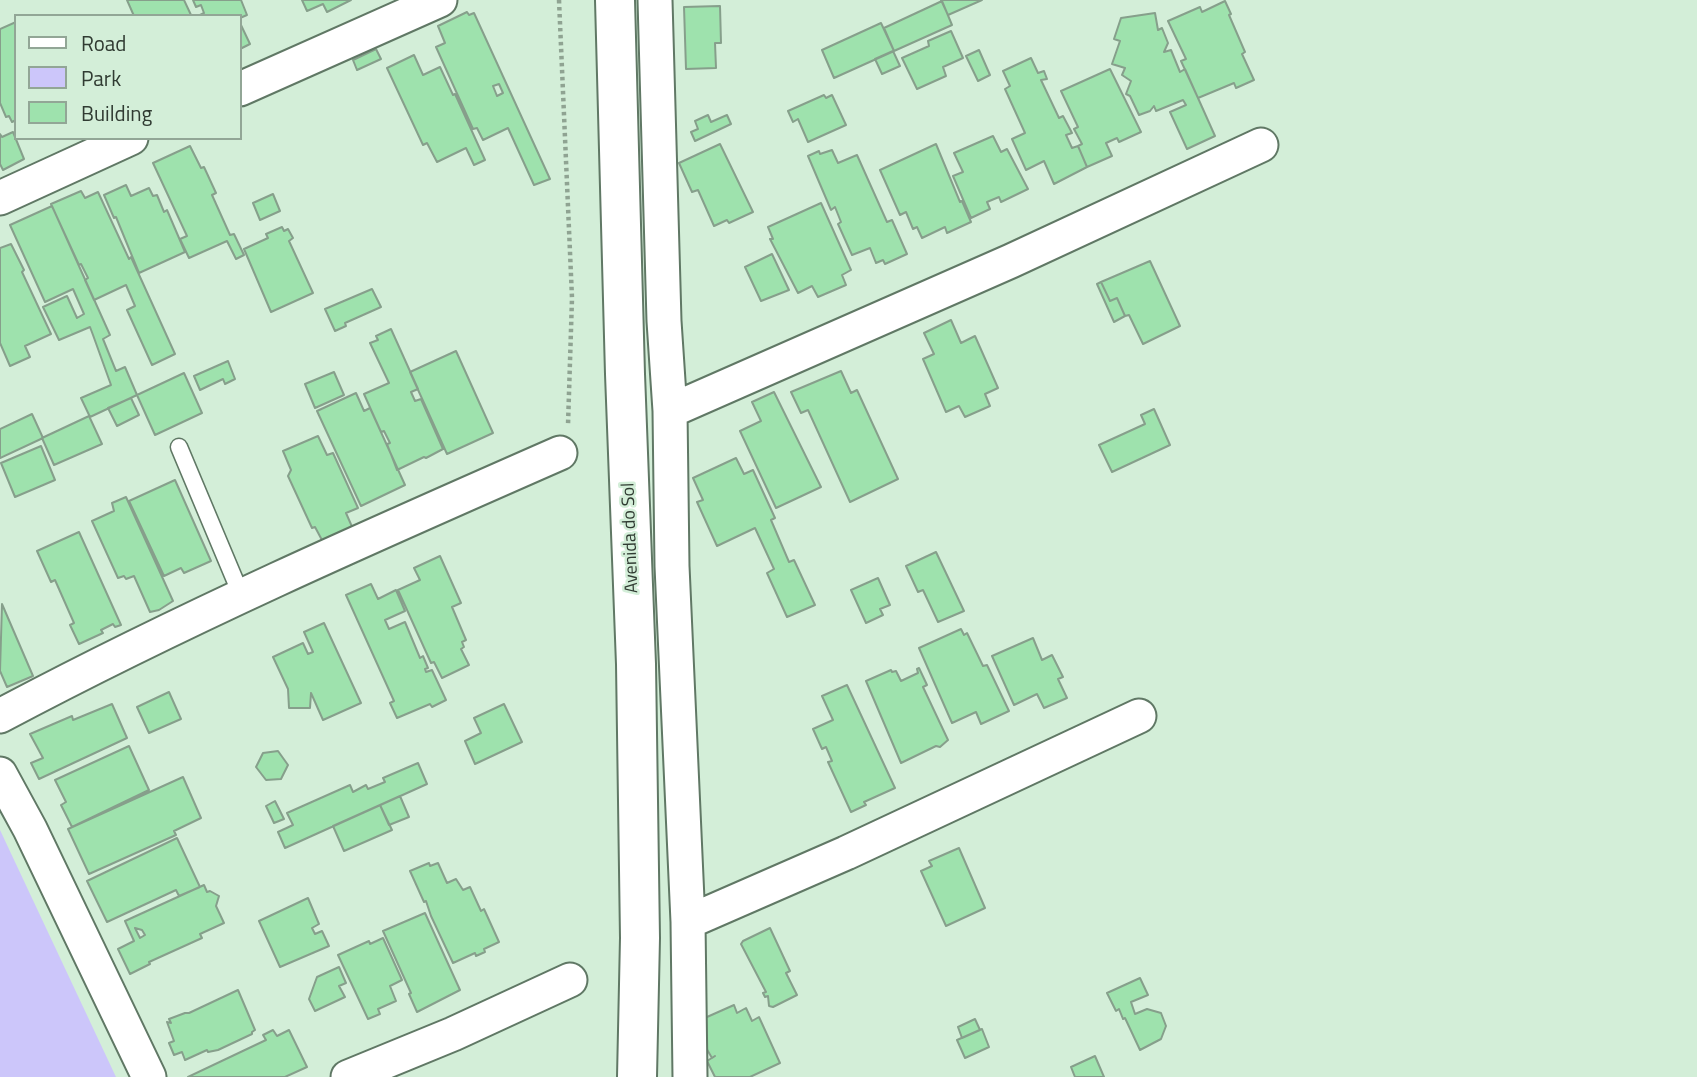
<!DOCTYPE html>
<html>
<head>
<meta charset="utf-8">
<style>
  body { margin:0 }
  #map { position:relative; width:1697px; height:1077px; overflow:hidden; background:#d3eed8; font-family:"Titillium Web",sans-serif }
  canvas { display:block }
  .legend { position:absolute; left:14px; top:14px; width:228px; height:126px; box-sizing:border-box; background:#d3eed8; border:2px solid #92a696; margin:0; padding:9px 12px; list-style:none; font-size:21px; color:#303b32 }
  .legend li { display:flex; align-items:center; gap:14px; height:35px }
  .legend b { width:35px; border:2px solid #92a696 }
</style>
</head>
<body>
<div id="map">
<canvas width="1697" height="1077"></canvas>
<ul class="legend">
<li><b style="height:9px;background:#fff"></b>Road</li>
<li><b style="height:19px;background:#ccc6fa"></b>Park</li>
<li><b style="height:19px;background:#9ee2ad"></b>Building</li>
</ul>
</div>
<script>
const g = document.querySelector('canvas').getContext('2d');
g.lineJoin = 'round';
function fillPath(path, color) { g.fillStyle = color; g.fill(path, 'evenodd'); }
function trace(path, color, width, dash) { g.strokeStyle = color; g.lineWidth = width; g.lineCap = dash ? 'butt' : 'round'; g.setLineDash(dash || []); g.stroke(path); }
function write(font, color, halo, rows, align = 'center') {
  g.font = font + ' "Titillium Web",sans-serif'; g.lineWidth = 5; g.setLineDash([]); g.textBaseline = 'middle'; g.strokeStyle = halo; g.fillStyle = color; for (const [text, x, y, turn = 0] of rows) {
    g.save(); g.translate(x, y); g.rotate((+turn || 0) * Math.PI / 180); g.textAlign = isNaN(turn) ? turn : align; if (halo) g.strokeText(text, 0, 0); g.fillText(text, 0, 0); g.restore();
  }
}
fillPath(new Path2D(`
  M0,830L116,1077H0Z`), '#ccc6fa');
const building = new Path2D(`
  M127,0H184L191,15L134,16Z
  M193,0H241L247,15L240,18V16H198L204,13L201,5L196,7Z
  M302,0H351L327,12L323,4L307,11Z
  M941,0H982L948,15Z
  M942,1L952,25L894,51L884,28Z
  M1225,1L1231,14L1229,15L1245,52L1242,54L1254,80L1236,88L1234,83L1198,98L1181,61L1186,59L1168,21L1200,7L1202,12Z
  M720,6L721,43H715L716,68L686,69L684,7Z
  M467,12L469,15L474,13L550,179L534,185L508,128L483,140L477,128L473,129L436,47L445,43L438,26ZM499,84L503,93L497,96L493,86Z
  M1155,13L1158,30L1162,28L1168,43L1164,52L1171,50L1180,72L1185,69L1215,136L1187,149L1170,112L1186,105L1183,100L1156,111L1154,106L1150,111L1139,115L1130,96L1126,94L1131,81L1122,75L1125,68L1112,64L1120,41L1114,39L1121,18Z
  M16,22V120L12,122L9,116L6,117L0,103V29Z
  M240,23L250,44L240,49Z
  M881,23L894,51L834,78L822,50Z
  M951,31L963,58L943,67L946,76L917,89L902,58L929,46L928,41Z
  M376,49L381,59L357,70L353,60Z
  M979,50L990,75L978,81L966,56Z
  M893,51L900,66L882,74L875,59Z
  M414,55L423,75L440,67L453,95L455,94L485,160L474,165L466,148L437,162L427,143L423,145L387,68Z
  M1031,58L1038,73L1044,71L1047,79L1041,80L1059,118L1063,116L1072,133L1066,135L1072,148L1078,146L1087,167L1054,184L1044,161L1026,170L1012,139L1025,133L1005,89L1010,86L1003,71Z
  M1110,69L1141,132L1119,142L1117,138L1106,143L1112,156L1087,167L1078,146L1082,144L1074,129L1078,127L1061,91Z
  M824,95L826,98L832,95L846,125L808,142L798,119L793,122L788,111Z
  M708,115L711,122L727,115L731,124L695,141L691,132L698,129L695,121Z
  M13,132L24,159L3,170L0,164V134L2,137Z
  M993,136L1001,152L1007,149L1028,189L1001,202L999,197L987,202L990,209L971,218L953,176L963,172L954,153Z
  M720,144L753,212L729,223L727,220L714,226L698,190L692,192L679,163Z
  M936,144L960,202L962,201L971,222L947,233L945,227L922,238L917,227L913,229L906,212L900,215L880,170Z
  M190,146L201,168L204,167L216,193L212,195L230,235L234,234L244,255L236,259L227,241L189,258L180,239L187,236L153,163Z
  M832,150L838,163L857,155L887,222L892,220L907,254L885,264L883,260L876,263L870,248L852,255L838,224L841,222L835,207L831,210L808,156L819,151L820,154Z
  M126,185L131,196L149,188L153,196L157,195L164,212L167,210L185,252L139,273L116,217L114,218L104,195Z
  M81,191L85,198L98,192L129,259L131,257L175,354L152,365L127,310L135,306L126,285L94,300L85,280L88,278L81,264L79,265L51,204Z
  M273,194L280,211L260,220L253,203Z
  M821,203L851,270L842,275L846,285L818,297L812,286L798,293L770,239H773L768,227Z
  M52,206L110,335L103,339L116,371L125,367L137,395L90,417L81,398L111,385L93,335L90,327L59,340L43,307L67,296L77,318L84,314L73,289L45,302L10,225Z
  M282,227L284,231L288,229L293,238L289,241L313,293L271,312L244,249L268,238L266,234Z
  M11,244L24,270L22,272L51,334L25,346L30,357L10,366L0,343V248Z
  M772,254L789,290L761,301L745,267Z
  M1150,261L1180,326L1143,344L1129,315L1125,316L1117,298L1110,301L1101,282Z
  M1101,282L1110,301L1117,298L1125,316L1114,322L1097,284Z
  M372,289L381,307L345,323L346,326L335,331L325,309Z
  M951,320L961,343L975,336L998,388L985,394L990,406L965,417L959,406L946,412L923,359L934,354L924,333Z
  M391,329L418,389L411,392L415,401L421,399L443,449L426,458L424,457L397,470L387,444L390,443L384,431L381,432L364,394L389,383L370,343L378,340L376,336Z
  M456,351L493,433L447,454L410,372Z
  M228,361L235,379L225,384L223,379L200,390L194,376Z
  M841,371L851,393L857,390L898,479L850,502L808,410L801,413L791,392Z
  M334,372L344,395L315,408L305,384Z
  M184,373L202,413L155,435L137,395Z
  M774,392L821,487L776,508L740,431L761,421L752,402Z
  M356,393L364,411L370,408L405,485L361,506L317,411Z
  M131,398L139,415L117,426L108,408Z
  M1154,409L1170,445L1112,472L1099,445L1145,424L1141,415Z
  M32,414L43,438L0,458V429Z
  M89,416L102,444L54,465L42,438Z
  M318,436L327,455L333,453L358,508L346,513L353,529L323,542L315,527L312,528L288,476L291,470L283,451Z
  M41,446L55,480L15,497L1,463Z
  M736,458L744,474L753,470L775,518L771,520L789,562L794,560L815,605L787,617L767,573L774,569L755,528L717,546L697,502L703,500L693,478Z
  M175,480L211,561L184,573L181,568L164,576L129,501Z
  M126,497L173,601L159,610L150,612L134,576L126,579L124,576L118,578L92,521L114,511L112,503Z
  M79,532L121,625L115,627L113,624L101,630L103,633L79,644L70,625L74,623L55,580L51,582L37,551Z
  M936,552L964,611L938,622L923,590L918,592L906,566Z
  M440,556L461,603L452,607L466,640L462,642L464,647L461,649L469,665L442,678L434,662L431,663L398,590L420,580L414,568Z
  M878,578L890,605L880,609L883,615L866,623L851,590Z
  M371,584L378,599L396,590L405,611L385,620L389,629L405,622L420,658L423,656L428,668L425,669L426,672L432,670L446,700L432,707L430,704L397,718L390,703L394,701L346,595Z
  M2,604L33,676L7,687L0,671Z
  M324,623L361,703L323,720L311,693L310,708H289L288,689L273,657L303,643L308,654L313,652L304,632Z
  M961,629L964,635L967,633L983,666L987,665L1009,711L981,724L976,712L952,723L919,648Z
  M1033,638L1042,660L1052,655L1063,677L1058,679L1067,698L1044,708L1037,694L1014,705L992,656Z
  M919,668L927,685L923,687L948,740L940,747L936,746L901,763L866,681L891,670L892,672L896,671L901,681L918,673L917,669Z
  M847,685L895,788L864,802L866,805L851,812L828,762L832,761L826,747L822,749L813,729L833,720L822,696Z
  M169,692L181,719L149,733L137,707Z
  M112,704L127,738L39,779L31,763L43,758L30,734L72,716L73,720Z
  M504,704L522,742L475,764L465,741L481,733L474,718Z
  M129,746L149,790L72,827L61,805L66,802L55,780Z
  M278,751L288,765L281,779L266,780L256,767L263,753Z
  M418,763L427,784L285,848L278,832L293,825L287,813L350,785L353,792L366,785L368,789L385,782L383,778Z
  M183,777L201,818L174,831L176,835L89,874L68,829Z
  M400,796L409,817L389,825L380,805Z
  M275,801L284,819L274,823L266,806Z
  M380,805L392,830L344,851L333,826Z
  M177,838L200,887L179,896L176,890L107,922L87,881Z
  M959,848L985,908L946,926L921,871L932,866L929,861Z
  M429,863L430,866L438,863L447,883L456,879L463,890L470,887L481,911L484,909L499,942L484,949L485,952L476,956L475,953L453,963L431,916L426,901L424,902L410,871Z
  M204,885L207,892L210,891L219,896L216,906L224,923L200,934L202,938L149,962L150,964L130,974L118,949L134,941L125,921ZM135,928L142,930L145,935L140,938Z
  M308,898L319,924L312,928L315,934L322,931L329,946L280,967L259,921Z
  M425,913L460,990L417,1012L409,994L411,993L383,931Z
  M770,928L790,971L786,973L797,995L773,1007L769,1006L768,996L765,997L763,993L766,992L741,944L743,941Z
  M383,938L402,980L390,986L396,1001L378,1009L380,1014L368,1019L338,955L369,941L370,944Z
  M339,967L346,983L339,986L345,997L315,1011L309,999L317,977Z
  M1140,978L1148,995L1131,1002L1135,1014L1147,1009L1161,1013L1166,1026L1161,1039L1140,1050L1125,1018L1123,1019L1119,1009L1116,1011L1107,993Z
  M238,990L255,1030L252,1032V1034L218,1050L208,1052L207,1050L185,1060L182,1052L174,1055L169,1043L174,1041L167,1022L171,1023L169,1019L185,1013H189Z
  M734,1005L737,1013L746,1008L752,1021L759,1017L780,1063L750,1077H715L707,1061L715,1056L712,1058L702,1041L698,1021Z
  M975,1019L980,1030L962,1038L958,1027Z
  M982,1029L989,1047L965,1058L957,1040Z
  M273,1030L277,1036L289,1030L307,1067L285,1077H188L266,1040L263,1035Z
  M1095,1056L1104,1077H1075L1071,1067Z`);
fillPath(building, '#9ee2ad');
trace(building, '#869f8b', 2);
const service = new Path2D(`
  M179,447L242,597`);
const minor = new Path2D(`
  M655,0L664,321L670,411L672,566L688,922L690,1077
  M240,89L440,0
  M0,198L131,138
  M670,411L1011,261L1261,145
  M0,716C182,619 371,536 560,453
  M0,774L30,829L149,1077
  M688,922L846,853L1139,716
  M348,1077L453,1034L570,980`);
const tertiary = new Path2D(`
  M615,0L625,374L636,664L640,938L637,1077`);
trace(service, '#607865', 19);
trace(minor, '#607865', 37);
trace(tertiary, '#607865', 42);
trace(new Path2D(`
  M559,0L572,298L568,425`), '#8fa392', 4.5, [3.5, 3.5]);
trace(service, '#fff', 16);
trace(minor, '#fff', 33);
trace(tertiary, '#fff', 38);
write('18px', '#303b32', '#d3eed8', [
  ["Avenida do Sol",631,538,-92]
]);
</script>
</body>
</html>
